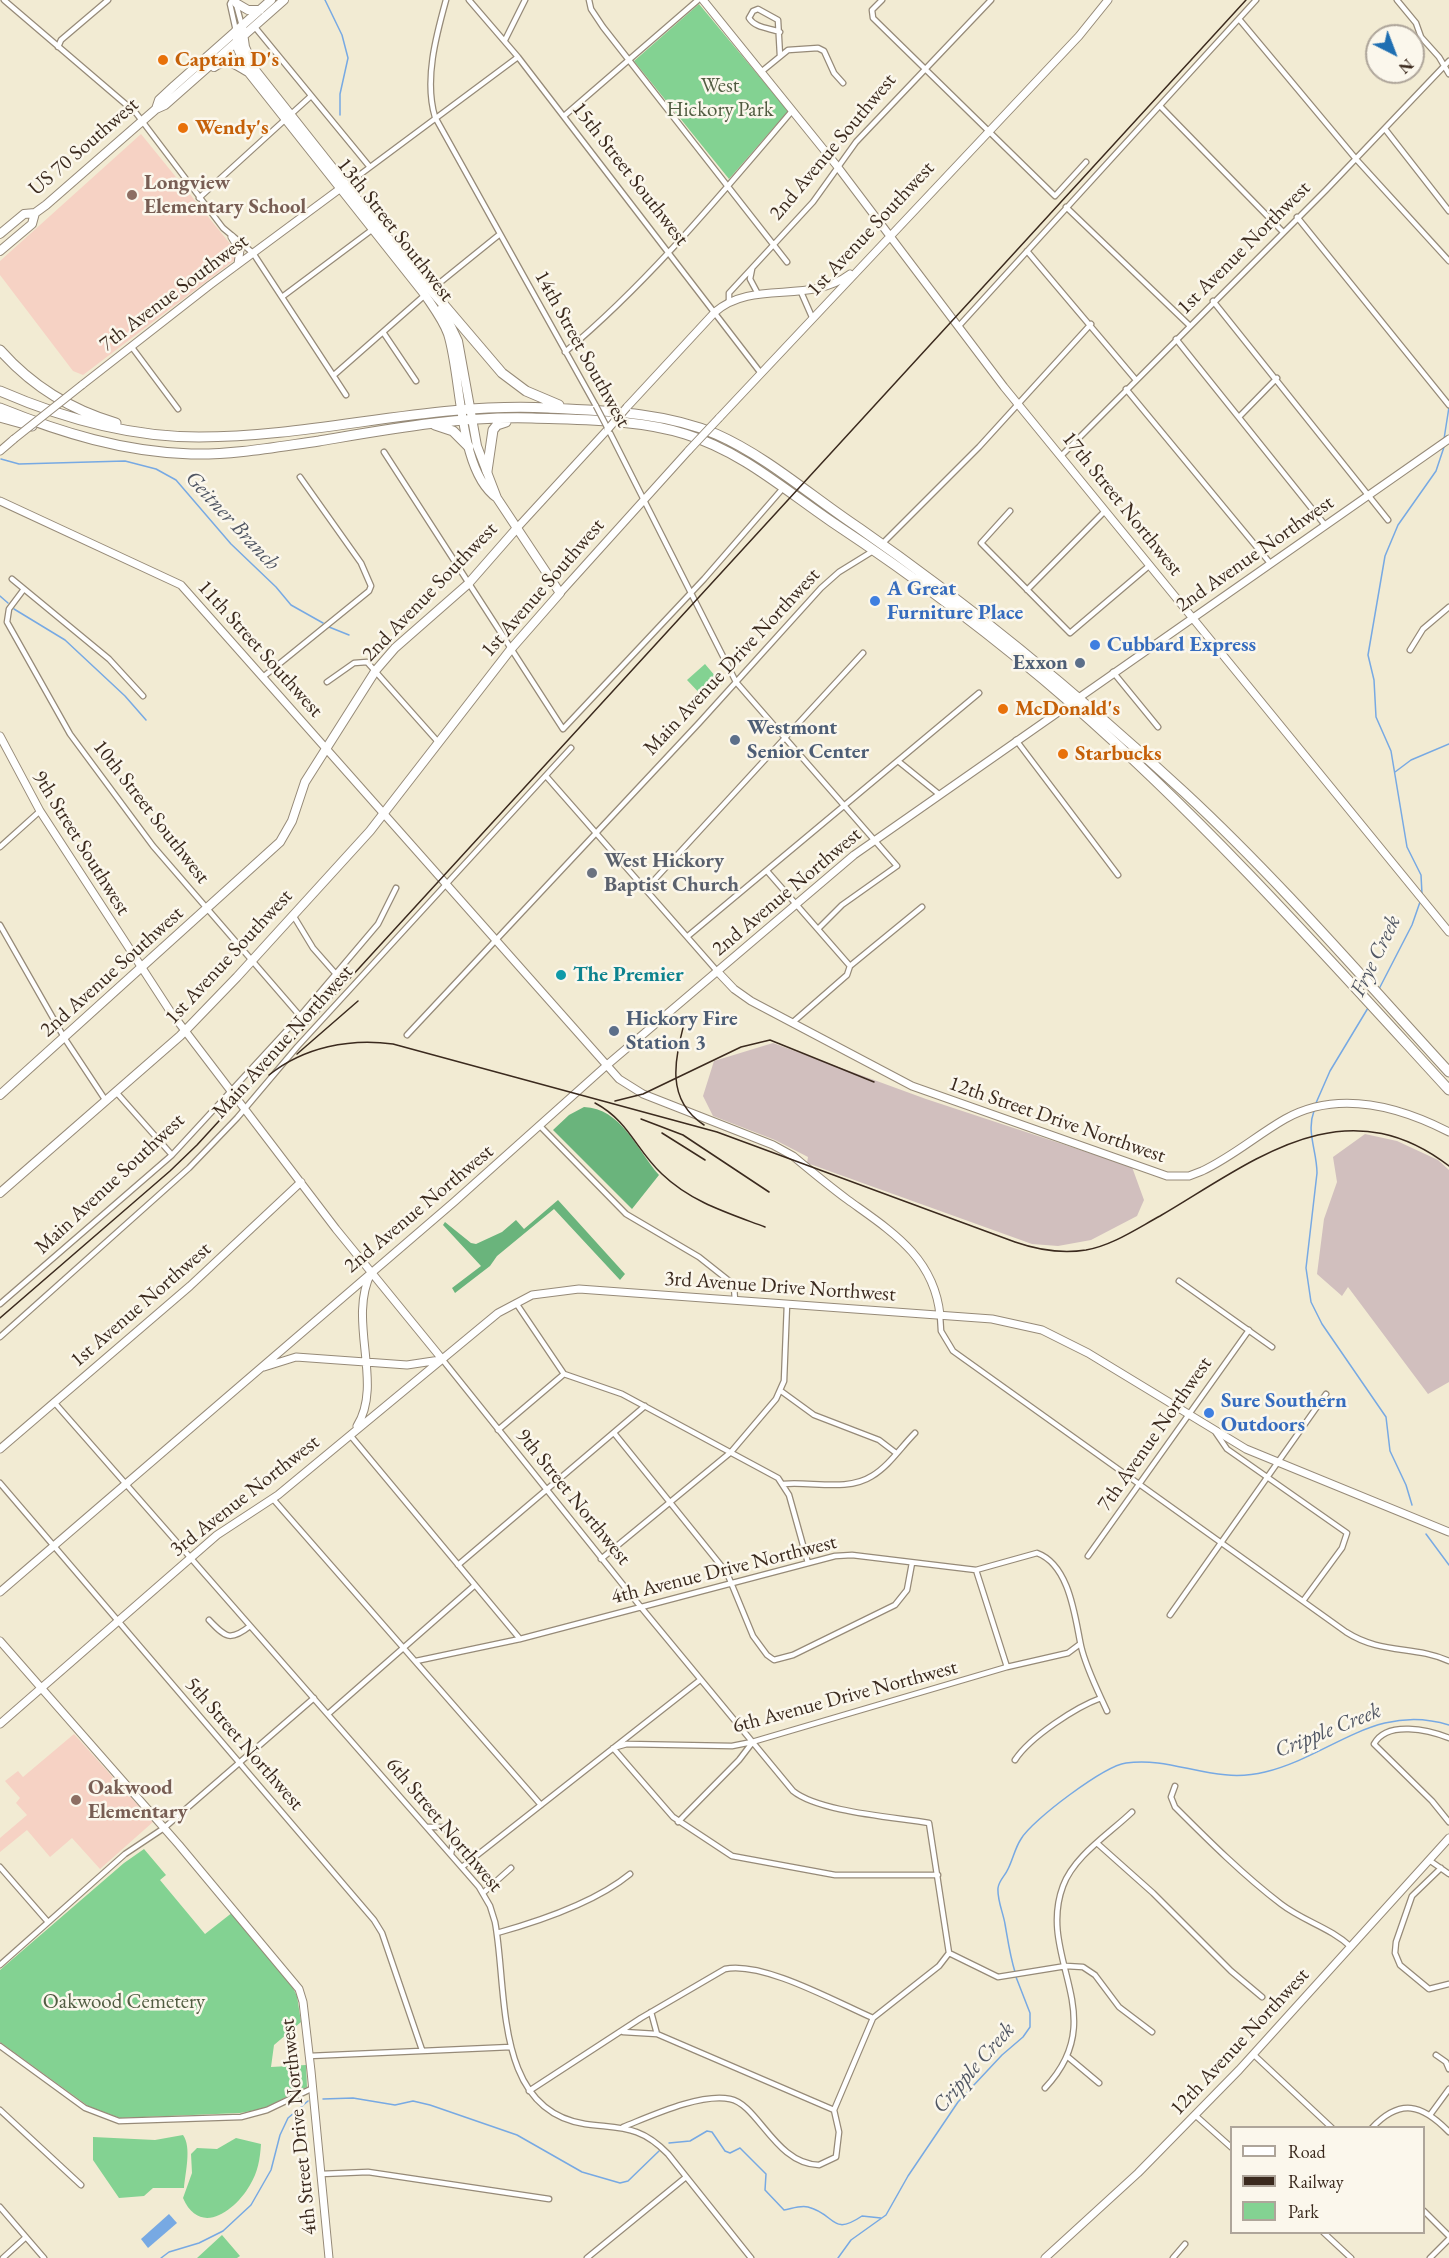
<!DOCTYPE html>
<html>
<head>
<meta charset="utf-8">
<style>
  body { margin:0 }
  #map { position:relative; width:1449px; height:2258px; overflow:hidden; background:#f2ebd3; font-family:"EB Garamond",serif }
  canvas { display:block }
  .legend { position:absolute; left:1230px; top:2126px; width:195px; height:108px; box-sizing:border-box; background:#fbf7ec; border:2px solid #aea59a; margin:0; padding:8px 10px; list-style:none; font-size:18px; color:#3b2a1e }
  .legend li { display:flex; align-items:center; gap:12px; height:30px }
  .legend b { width:30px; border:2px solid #aea59a }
  .north { position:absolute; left:1365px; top:24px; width:60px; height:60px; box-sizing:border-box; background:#fbf7ec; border:2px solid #aea59a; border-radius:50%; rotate:138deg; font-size:16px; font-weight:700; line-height:24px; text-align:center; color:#3b2a1e }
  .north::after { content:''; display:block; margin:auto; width:21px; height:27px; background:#1f6fb2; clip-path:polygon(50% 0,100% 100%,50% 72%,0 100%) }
</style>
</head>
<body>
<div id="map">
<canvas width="1449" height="2258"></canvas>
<ul class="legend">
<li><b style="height:8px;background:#fff"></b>Road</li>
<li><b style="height:8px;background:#3b2a1e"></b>Railway</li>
<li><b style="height:16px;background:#83d292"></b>Park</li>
</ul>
<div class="north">N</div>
</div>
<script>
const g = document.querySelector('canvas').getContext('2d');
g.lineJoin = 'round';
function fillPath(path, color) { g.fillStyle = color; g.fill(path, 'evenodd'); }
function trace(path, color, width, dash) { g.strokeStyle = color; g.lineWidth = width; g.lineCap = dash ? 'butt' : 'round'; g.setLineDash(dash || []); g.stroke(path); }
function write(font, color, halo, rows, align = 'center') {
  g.font = font + ' "EB Garamond",serif'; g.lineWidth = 5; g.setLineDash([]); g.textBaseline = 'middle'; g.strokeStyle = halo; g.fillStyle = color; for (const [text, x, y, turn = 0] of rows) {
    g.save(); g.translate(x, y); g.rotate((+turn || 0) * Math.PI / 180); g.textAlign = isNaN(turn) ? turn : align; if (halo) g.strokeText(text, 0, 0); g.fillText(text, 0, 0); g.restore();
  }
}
fillPath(new Path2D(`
  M141,134L240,256L83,375L73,371L0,275V261Z
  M74,1734L153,1822L100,1869L72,1838L50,1857L27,1830L0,1852V1838L27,1815L16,1803L20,1798L5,1781L18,1771L23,1777Z`), '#f6d2c4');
fillPath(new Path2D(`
  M773,1043L926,1099L1132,1167L1144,1200L1137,1216L1091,1240L1058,1246L1032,1244L807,1163L808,1157L775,1140L713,1116L703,1096L714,1061Z
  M1365,1134L1397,1141L1438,1160L1449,1170V1382L1428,1394L1348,1287L1342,1296L1317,1274L1324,1219L1337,1182L1333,1157Z`), '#d1bfbe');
fillPath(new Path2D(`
  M699,4L788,111L729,179L634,61Z
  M705,664L722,684L705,699L687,680Z
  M144,1849L166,1875L160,1880L205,1934L233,1912L292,1986L297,1996L301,2022L274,2045L271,2067L306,2065L307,2087L262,2109L240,2113L120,2118L88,2106L0,2042V1970L124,1863Z
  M183,2135C192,2147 185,2174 184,2188H153L144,2196L119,2198L93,2160V2137L155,2140Z
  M236,2138L261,2144C260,2159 258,2172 250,2185C235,2211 200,2237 183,2198L192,2173L191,2154L197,2148L217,2149Z
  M222,2235L240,2256L237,2258H197Z`), '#83d292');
fillPath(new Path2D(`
  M584,1107C621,1108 637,1150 659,1175L632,1209L553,1130L569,1115Z
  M558,1200L625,1274L620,1280L554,1209L497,1256L490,1266L455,1293L452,1288L481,1266L443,1225L445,1222L471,1243L476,1244L502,1232L516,1220L524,1229Z`), '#6ab47c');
fillPath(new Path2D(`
  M169,2214L177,2223L148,2248L141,2239Z`), '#77a9e3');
trace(new Path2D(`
  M325,0L342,35L348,58L340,94V115
  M1444,439L1449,407
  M1,459L19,464L125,461L156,469L176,480L231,544L276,587L291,605L323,623
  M0,596L8,603
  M14,609L65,640L125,696L146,720
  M329,627L349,635
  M1395,772L1411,760L1449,744
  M1422,894L1421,875L1407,847L1391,751L1376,717L1374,680L1368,655L1385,556L1398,525L1436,471L1444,447
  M1379,989L1412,925L1420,902
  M1316,1103L1330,1071L1368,1008
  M1314,1111C1306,1132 1317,1151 1317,1173L1306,1268L1311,1302L1322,1324L1386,1417L1390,1451L1406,1485L1412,1505
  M1426,1534L1449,1565
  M1015,1972C1010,1956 1008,1941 1005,1924C1003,1912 997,1900 998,1888C999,1880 1005,1876 1008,1869C1013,1859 1015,1848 1021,1839C1032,1820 1104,1766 1126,1763C1174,1756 1213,1785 1265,1772C1331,1756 1376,1702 1449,1725
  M323,2099L353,2098L395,2105L413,2101L430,2105L517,2135L582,2172L620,2183L628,2181L659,2151
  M669,2143L690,2141L707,2131L712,2132L725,2151L730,2153L740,2148L766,2174L765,2190L784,2210C791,2209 800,2205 808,2207C836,2214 831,2237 862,2216L881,2218
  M161,2258L169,2252L199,2243L223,2231L251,2205L271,2170L280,2135L288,2118L308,2101
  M838,2258L851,2240L886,2215L908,2176L958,2102L1002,2055L1023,2037L1030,2027V2013L1016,1977`), '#77a9e3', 1.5);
const street = new Path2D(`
  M4,0L136,113L223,228L253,253L346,395
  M232,0L230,4L236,31
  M446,0C436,36 424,80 435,117L596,406
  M469,0L518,57L760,372
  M589,0L591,9L603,27L787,262
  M882,0L872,10L873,18L1055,196L1086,162
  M1397,0L1416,23L1421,37L1439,57L1449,74
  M236,4L242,26
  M1239,19L1356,159L1449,261
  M254,26L369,166
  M780,32C769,28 755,28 749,18L753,11L758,9L778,20L780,56
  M505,40L525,0
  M58,47L61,40L108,0
  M761,72L788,50L818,48L824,51L834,73L843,83
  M1160,106L1283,232
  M564,116L698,0
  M1385,129L1449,211
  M346,185L518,57
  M199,198L311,96
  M1066,207L1189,325
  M1297,217L1449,405
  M1027,251L1136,380
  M752,269L750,279L758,294
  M432,289L500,234
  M801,292L812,317
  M282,297L373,229
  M729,301V293L813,202L856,142L991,0
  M1213,301L1388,520
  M958,327L1256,0
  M383,332L416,381
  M1176,339L1325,525
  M131,346L178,409
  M565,352C648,283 722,193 792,111
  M334,375L425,295
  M1126,389L1270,563
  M1239,417L1277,378
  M608,429L736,682L897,866L842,905L818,929
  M384,452L563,729L704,579L784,487
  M1061,456L1326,190L1449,61
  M1010,511L981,543L1070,633L1150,565
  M882,544L979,447L1091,324
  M12,579L109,659L143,696
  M24,589L9,609L7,622L70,734L153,846L300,1016
  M1027,590L1105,511
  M1410,650L1423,629L1449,607
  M1113,672L1158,727
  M263,677L369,591L371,586L361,563L300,477
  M327,682L354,663L367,662L439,743
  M1016,740L1118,875
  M898,761L940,795
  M546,776L717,971
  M0,847L40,811
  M767,871L850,966
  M646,889L863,653
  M293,915L313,948L335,973
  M0,925L65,1039L106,1101
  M688,936L979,693
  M792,1023L847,975L850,966L922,907
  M407,1035L699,723L821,588L839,572L873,551
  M116,1092L172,1155
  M540,1126L626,1214L699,1257L728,1280L734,1287L735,1300
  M1179,1281L1272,1347
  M516,1303L564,1374
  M0,1304L172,1155L300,1016L378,924L396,888
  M940,1315L941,1331L953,1351L1346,1632C1382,1655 1414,1645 1449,1661
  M0,1337L189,1168L237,1118L297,1047L571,748
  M442,1359L640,1606L793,1791C819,1812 894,1817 929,1823L949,1953L939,1966L873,2018L834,2110L839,2132L836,2157L819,2165C775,2164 758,2104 730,2099C700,2093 651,2116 623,2127
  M564,1374L622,1394L778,1478L789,1495L808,1563
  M781,1391L814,1415L879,1440L896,1453
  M54,1402L479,1887L490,1906L495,1922C508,1991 493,2110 585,2124C622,2129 640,2125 668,2154L751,2258
  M498,1430L564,1374
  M614,1433L727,1573L753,1636L767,1655L774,1660L793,1655L895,1605L907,1590L912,1563
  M1216,1433L1227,1449L1347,1533L1342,1548L1303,1601
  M350,1435L520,1639
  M0,1483L374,1920L382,1933L422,2050
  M783,1484C811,1481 847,1492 872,1476C889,1466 901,1447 915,1433
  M273,1499L541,1805
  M1088,1556L1249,1330
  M601,1559L731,1452L776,1399L784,1381L787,1304
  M458,1565L645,1406
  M976,1570L1007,1667
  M1170,1615L1326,1394
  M209,1620C225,1637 230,1642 250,1626
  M416,1661L520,1639L835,1556L852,1555L976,1570L1037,1553C1070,1565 1075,1618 1081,1646C1086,1668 1098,1691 1107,1711
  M328,1714L475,1585
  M1449,1738C1429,1730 1387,1720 1374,1744L1432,1801L1449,1822
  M1015,1760C1030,1737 1076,1707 1101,1698
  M1175,1786L1171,1797L1175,1807C1208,1840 1243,1875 1281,1904C1303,1921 1331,1928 1351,1947
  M678,1822L739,1760L752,1743
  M427,1827H444C453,1836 454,1842 451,1854
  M1098,1844L1153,1893L1231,1971L1262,1997
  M1429,1860L1449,1874
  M0,1867L48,1922
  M462,1867L700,1680
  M1441,1868L1412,1896L1396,1942L1395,1953L1400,1965L1429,1989L1449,1984
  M938,1875H835L732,1856L673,1817L613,1748L627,1744L732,1746L752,1742L1007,1667L1068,1653L1080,1644
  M483,1893L511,1868
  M497,1933C540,1921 596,1902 630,1874
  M949,1953L998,1977L1066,1966L1083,1967L1095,1975L1119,2007L1152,2032
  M0,1965L125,1854L164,1828L314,1698
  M651,2012L657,2034
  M623,2032L657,2034L834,2110
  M0,2046L85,2108L119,2121L241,2117L267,2110L313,2088
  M1253,2054L1332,2128
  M1436,2055L1446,2062L1449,2069
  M309,2056L511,2047
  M1068,2057L1099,2083
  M1045,2088C1113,2016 1036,1958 1063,1886C1074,1856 1109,1834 1132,1812
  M529,2091L641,2018L725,1969C763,1961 836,2002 873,2018
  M0,2110L81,2185
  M1195,2115L1232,2148
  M1430,2115L1449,2089
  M1372,2128C1400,2098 1422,2104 1449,2132
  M321,2174L368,2172L549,2199
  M0,2207L44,2258
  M1424,2211L1449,2236
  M1323,2232L1351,2258
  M3,2258L26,2237
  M587,2258L686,2177
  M1173,2258L1185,2244
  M1430,2258L1449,2239`);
const secondary = new Path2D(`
  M703,0L837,166L1004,387L1449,932
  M232,237L240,250L238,264
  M82,385L210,285L345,185
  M627,407L715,312C753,279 809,305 850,274
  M719,418L1079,36L1108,0
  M0,451L14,439
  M0,501L181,585L619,1079L643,1094L773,1145L793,1156C811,1171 829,1186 848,1200C891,1231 934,1257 940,1315
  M517,528L608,429
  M560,593L689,450
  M0,736L40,811L170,1011L336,1229L442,1359
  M717,971L734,989L751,1001L912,1086L1167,1176H1189L1202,1171C1232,1157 1257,1135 1285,1119C1337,1090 1398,1106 1449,1132
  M264,1367L296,1357L407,1365L440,1360
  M357,1426C384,1383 347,1321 371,1273
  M0,1449L190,1286L301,1182
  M0,1592L454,1202L607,1065L854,855L1449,439
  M0,1641L179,1845L299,1989L303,2002L311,2071L329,2258
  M0,1724L217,1535L278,1495L498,1313L532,1295L579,1289L992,1319L1042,1330L1088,1353L1246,1449L1449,1532
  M1045,2258L1138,2173L1239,2070L1449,1838`);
const primary = new Path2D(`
  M236,3L248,10H260
  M242,26L245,47L256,71L423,282
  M214,67C229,57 235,65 248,72
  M156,109L159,100L174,86L271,0
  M0,234L24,214L35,213L46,205L156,109L165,105L284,0
  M0,251L32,224L35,213
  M442,308L458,341L477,446L497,498
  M0,1095L280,842L292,821L305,782L376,670L395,648L468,584L517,528
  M0,1193L180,1036L237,977L370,831L511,649L560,593L497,498C458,471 462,378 448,334C443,320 433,307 425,295L249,73L238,49L236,31`);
const highway = new Path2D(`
  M421,278L502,373L526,391L559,405
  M0,350C31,385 71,410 116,423
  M0,391C62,418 130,437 199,437C316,437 430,402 548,408C604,411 664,412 716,434C768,457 812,497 859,528C974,608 1081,697 1184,792C1278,879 1362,977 1449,1072
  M0,408C62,433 124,452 191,454C234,455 276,447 319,441C390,429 460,416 532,418C582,420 638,419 685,434C741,451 785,490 832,522C915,577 996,638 1071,703C1207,822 1327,957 1449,1090
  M0,417L32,426
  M435,425L453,431L469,447
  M487,471L493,430L497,425L506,422`);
trace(street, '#968a78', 7);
trace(secondary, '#968a78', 9);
trace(primary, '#968a78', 10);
trace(highway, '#968a78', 11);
trace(street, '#fff', 4.5);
trace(secondary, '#fff', 7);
trace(primary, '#fff', 8);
trace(highway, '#fff', 9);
trace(new Path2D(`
  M686,1016C676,1056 663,1098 704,1125
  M297,1054L358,1001
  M269,1075C304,1047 350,1038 393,1044L717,1132L1015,1242C1038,1250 1061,1254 1086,1250C1113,1245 1136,1229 1160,1216C1254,1161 1343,1085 1449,1166
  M615,1101L643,1094L741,1047L770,1040L874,1082
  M595,1103C629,1121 636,1150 662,1174C691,1202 728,1213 765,1227
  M641,1119L683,1135L769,1192
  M662,1133L705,1160
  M0,1318L170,1171L197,1145L1246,0`), '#3b2a1e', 1.5);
const streetBridge = new Path2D(`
  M596,406L608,429`);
const secondaryBridge = new Path2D(`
  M608,429L627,407
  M14,439L82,385
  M689,450L719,418`);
trace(streetBridge, '#968a78', 7, []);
trace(secondaryBridge, '#968a78', 9, []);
trace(streetBridge, '#fff', 4.5);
trace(secondaryBridge, '#fff', 7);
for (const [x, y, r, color] of [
  [163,60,6,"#e8710a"],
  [183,128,6,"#e8710a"],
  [132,195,6,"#8d6e63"],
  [875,601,6,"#3f7fe0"],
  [1095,645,6,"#3f7fe0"],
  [1080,663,6,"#5c6f8a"],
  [1003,709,6,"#e8710a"],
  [735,740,6,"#5c6f8a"],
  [1063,754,6,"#e8710a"],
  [592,873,6,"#6b7280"],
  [561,975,6,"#0f9aa8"],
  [614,1031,6,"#5c6f8a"],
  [1209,1413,6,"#3f7fe0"],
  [76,1800,6,"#8d6e63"]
]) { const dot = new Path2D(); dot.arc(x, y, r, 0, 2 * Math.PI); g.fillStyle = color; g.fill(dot); trace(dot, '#fbf7ec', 2); }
write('bold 21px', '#c56008', '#fbf7ec', [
  ["Captain D's",175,60],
  ["Wendy's",195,128],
  ["McDonald's",1015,709],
  ["Starbucks",1075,754]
], 'left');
write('21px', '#515c41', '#fbf7ec', [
  ["West",720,86],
  ["Hickory Park",720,110],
  ["Oakwood Cemetery",124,2002]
]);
write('21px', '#3b2a1e', '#fbf7ec', [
  ["US 70 Southwest",84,147,-41],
  ["2nd Avenue Southwest",833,147,-50],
  ["15th Street Southwest",630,174,52],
  ["1st Avenue Southwest",871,229,-47],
  ["13th Street Southwest",395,230,52],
  ["1st Avenue Northwest",1244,248,-45],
  ["7th Avenue Southwest",174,293,-37],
  ["14th Street Southwest",582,349,61],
  ["17th Street Northwest",1122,504,51],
  ["2nd Avenue Northwest",1255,554,-35],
  ["1st Avenue Southwest",543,588,-49],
  ["2nd Avenue Southwest",430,592,-46],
  ["11th Street Southwest",260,649,48],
  ["Main Avenue Drive Northwest",732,662,-47],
  ["10th Street Southwest",151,812,52],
  ["9th Street Southwest",81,843,58],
  ["2nd Avenue Northwest",787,892,-40],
  ["1st Avenue Southwest",229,957,-47],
  ["2nd Avenue Southwest",112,972,-42],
  ["Main Avenue Northwest",283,1042,-48],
  ["12th Street Drive Northwest",1057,1120,19],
  ["Main Avenue Southwest",110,1184,-43],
  ["2nd Avenue Northwest",419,1209,-40],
  ["3rd Avenue Drive Northwest",780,1287,4],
  ["1st Avenue Northwest",141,1305,-41],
  ["7th Avenue Northwest",1155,1434,-55],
  ["3rd Avenue Northwest",245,1496,-38],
  ["9th Street Northwest",573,1497,51],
  ["4th Avenue Drive Northwest",724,1570,-14],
  ["6th Avenue Drive Northwest",845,1697,-15],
  ["5th Street Northwest",244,1744,49],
  ["6th Street Northwest",444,1825,50],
  ["12th Avenue Northwest",1240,2042,-47],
  ["4th Street Drive Northwest",299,2127,-96]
]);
write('bold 21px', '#785e54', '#fbf7ec', [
  ["Longview",144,183],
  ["Elementary School",144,207],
  ["Oakwood",88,1788],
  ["Elementary",88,1812]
], 'left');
write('bold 21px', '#366cbe', '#fbf7ec', [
  ["A Great",887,589],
  ["Furniture Place",887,613],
  ["Cubbard Express",1107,645],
  ["Sure Southern",1221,1401],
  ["Outdoors",1221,1425]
], 'left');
write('bold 21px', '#4e5e75', '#fbf7ec', [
  ["Exxon",1068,663,"right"],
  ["Westmont",747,728],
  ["Senior Center",747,752],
  ["Hickory Fire",626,1019],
  ["Station 3",626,1043]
], 'left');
write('bold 21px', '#5b616d', '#fbf7ec', [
  ["West Hickory",604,861],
  ["Baptist Church",604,885]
], 'left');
write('bold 21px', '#0d838f', '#fbf7ec', [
  ["The Premier",573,975]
], 'left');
write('italic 22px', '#505663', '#fbf7ec', [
  ["Geitner Branch",232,521,47],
  ["Frye Creek",1376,956,-64],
  ["Cripple Creek",1328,1731,-22],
  ["Cripple Creek",974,2068,-49]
]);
</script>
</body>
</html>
